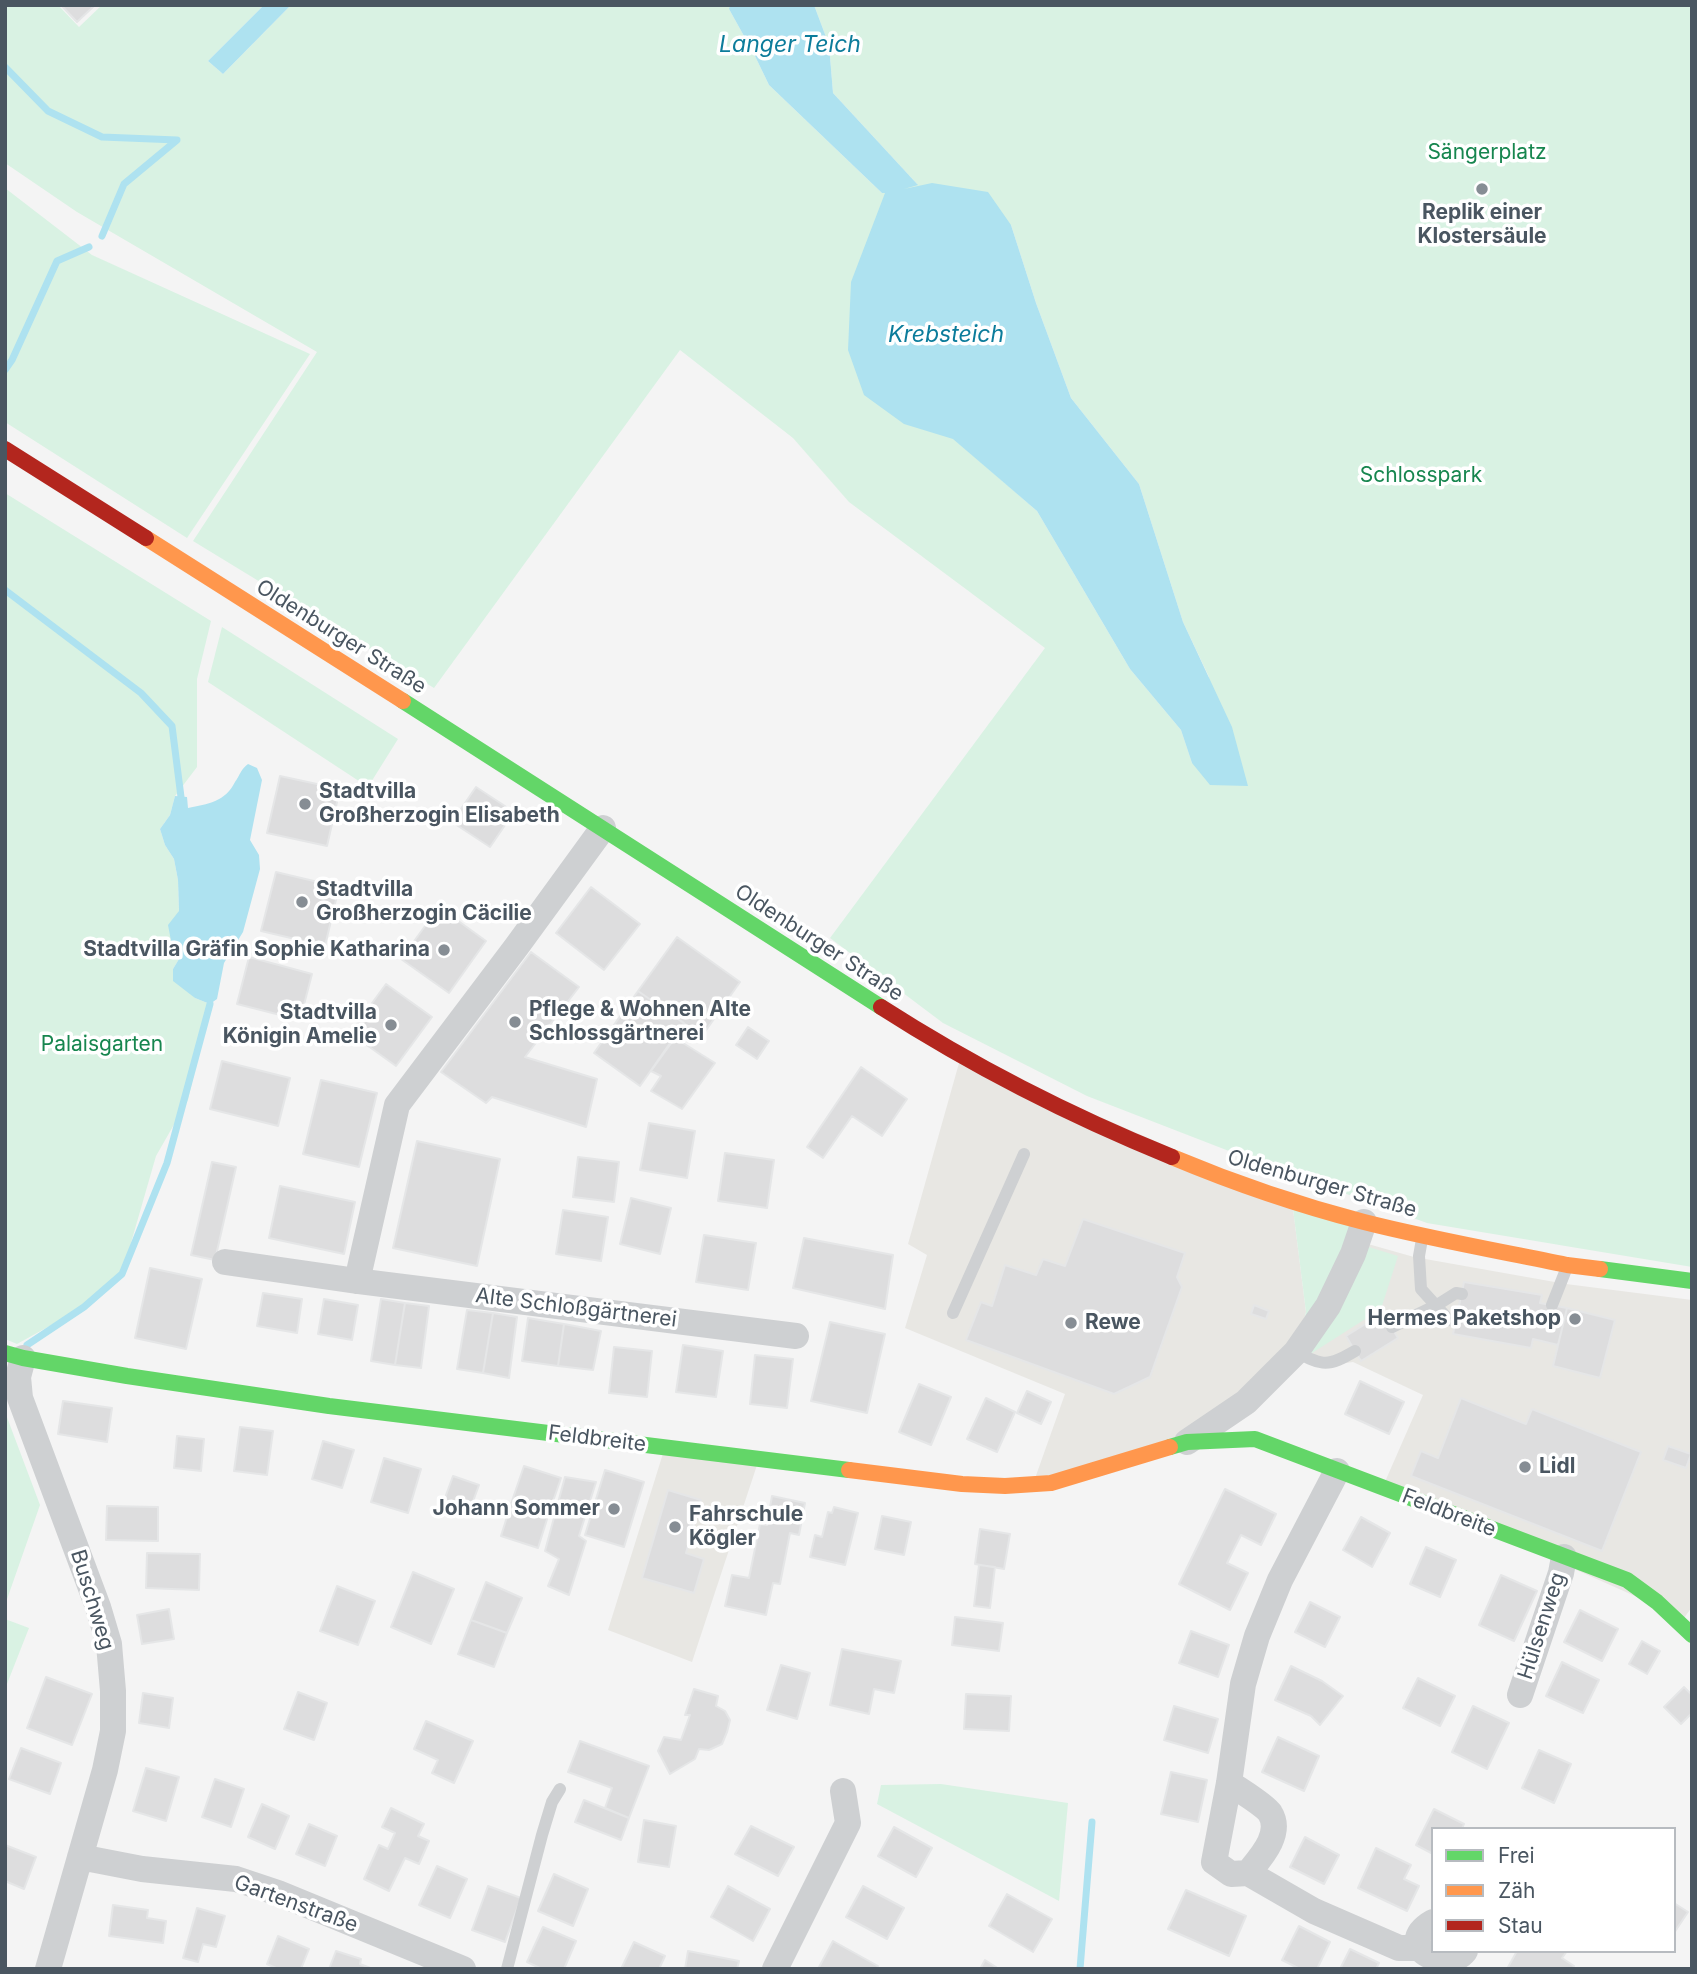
<!DOCTYPE html>
<html>
<head>
<meta charset="utf-8">
<style>
  body { margin:0 }
  #map { position:relative; width:1697px; height:1974px; overflow:hidden; background:#f4f4f4; font-family:Inter,sans-serif }
  canvas { display:block }
  .frame { position:absolute; inset:0; border:7px solid #4a5661; pointer-events:none }
  .legend { position:absolute; left:1431px; top:1827px; width:245px; height:126px; box-sizing:border-box; background:#fff; border:2px solid #b7bbc0; margin:0; padding:9px 12px; list-style:none; font-size:21px; color:#4a5661 }
  .legend li { display:flex; align-items:center; gap:14px; height:35px }
  .legend b { width:35px; border:2px solid #b7bbc0 }
</style>
</head>
<body>
<div id="map">
<canvas width="1697" height="1974"></canvas>
<div class="frame"></div>
<ul class="legend">
<li><b style="height:9px;background:#63d668"></b>Frei</li>
<li><b style="height:9px;background:#ff974d"></b>Zäh</li>
<li><b style="height:9px;background:#b3261e"></b>Stau</li>
</ul>
</div>
<script>
const g = document.querySelector('canvas').getContext('2d');
g.lineJoin = 'round';
function fillPath(path, color) { g.fillStyle = color; g.fill(path, 'evenodd'); }
function trace(path, color, width, dash) { g.strokeStyle = color; g.lineWidth = width; g.lineCap = dash ? 'butt' : 'round'; g.setLineDash(dash || []); g.stroke(path); }
function write(font, color, halo, rows, align = 'center') {
  g.font = font + ' Inter,sans-serif'; g.lineWidth = 7; g.setLineDash([]); g.textBaseline = 'middle'; g.strokeStyle = halo; g.fillStyle = color; for (const [text, x, y, turn = 0] of rows) {
    g.save(); g.translate(x, y); g.rotate((+turn || 0) * Math.PI / 180); g.textAlign = isNaN(turn) ? turn : align; if (halo) g.strokeText(text, 0, 0); g.fillText(text, 0, 0); g.restore();
  }
}
fillPath(new Path2D(`
  M961,1056L1292,1201L1306,1312L1296,1352L1187,1442L1033,1484L1065,1394L905,1328L927,1255L908,1244Z
  M1361,1242L1414,1257L1566,1284L1692,1300V1607L1684,1618L1384,1484L1423,1395L1353,1362L1319,1367L1302,1357Z
  M665,1447L759,1459L692,1662L608,1630Z`), '#e8e7e3');
fillPath(new Path2D(`
  M5,5H58L79,27L102,5H264L208,61L223,74L291,5H730L729,9L754,54L769,85L882,193L917,184L833,93L829,45L814,5H1692V1267L1427,1223L1247,1158L1087,1096L943,1023L830,938L1045,648L849,502L793,438L680,350L434,688L193,541L317,352L77,212L5,163ZM1011,225L1036,303L1071,398L1139,484L1183,622L1209,677L1192,763L1181,730L1130,669L1037,511L953,438Z
  M5,188L92,255L310,354L187,538L5,422Z
  M5,493L211,621L197,679V767L175,796L170,815L160,829L165,845L174,859L178,880L179,911L172,946L179,959L173,969L195,998L210,1004L188,1100L156,1156L122,1274L84,1307L17,1344L5,1339Z
  M222,627L398,739L368,787L208,682Z
  M1292,1201L1364,1222L1296,1352L1306,1312Z
  M1362,1245L1398,1256L1381,1309L1312,1353L1305,1349Z
  M5,1412L40,1505L5,1605Z
  M5,1619L29,1628L5,1689Z
  M941,1784L1068,1803L1059,1901L877,1804L881,1785Z`), '#d9f2e3');
fillPath(new Path2D(`
  M264,5H291L223,74L208,61Z
  M730,5H814L829,45L833,93L918,185L904,189L932,183L988,192L1011,225L1036,303L1071,398L1139,484L1183,622L1232,727L1248,786L1210,785L1192,763L1181,730L1130,669L1037,511L953,439L904,424L864,395L848,350L851,282L885,193H882L769,85L754,54L729,9Z
  M248,764L257,768L262,780L250,840L259,855L260,869L243,932L224,963L217,999L210,1004L195,998L173,981V969L179,959L172,946L168,925L179,911L178,880L174,859L165,845L160,829L170,815L175,796L187,797L188,808C208,804 225,802 235,782C240,775 241,769 248,764Z`), '#aee2f0');
trace(new Path2D(`
  M5,67L48,111L102,137L177,140L124,184L102,236
  M5,370L12,360L57,261L89,247
  M5,590L141,693L172,726L181,797
  M27,1345L84,1307L122,1274L167,1163L210,1004
  M1080,1969L1092,1822`), '#aee2f0', 7);
const building = new Path2D(`
  M61,5H95L77,22Z
  M280,776L340,789L327,846L267,833Z
  M476,787L514,812L490,847L452,822Z
  M276,872L339,887L325,946L261,931Z
  M591,887L640,924L604,970L556,933Z
  M439,907L486,941L449,993L401,959Z
  M677,937L740,982L702,1036L638,991Z
  M531,952L579,987L525,1057L597,1079L586,1127L492,1097L486,1103L441,1072Z
  M249,957L312,974L300,1020L237,1004Z
  M386,984L432,1017L396,1066L350,1033Z
  M638,991L684,1023L640,1086L594,1053Z
  M748,1027L769,1041L757,1059L736,1045Z
  M675,1038L715,1063L682,1109L651,1091L661,1076L651,1071Z
  M222,1061L290,1078L278,1126L210,1109Z
  M861,1067L907,1099L882,1136L852,1116L823,1158L807,1147Z
  M321,1080L377,1093L359,1167L303,1154Z
  M649,1123L695,1131L687,1178L640,1170Z
  M417,1141L500,1159L477,1266L393,1248Z
  M725,1153L774,1160L767,1208L718,1201Z
  M578,1157L619,1162L614,1202L573,1197Z
  M212,1162L236,1167L215,1260L191,1255Z
  M280,1186L355,1202L344,1254L269,1238Z
  M631,1198L671,1208L660,1254L620,1244Z
  M563,1210L608,1217L601,1261L556,1254Z
  M1083,1219L1185,1253L1177,1277L1182,1287L1150,1377L1114,1394L966,1340L981,1302L992,1306L1005,1265L1036,1275L1043,1259L1065,1266Z
  M704,1235L756,1243L748,1290L696,1282Z
  M804,1238L893,1255L885,1309L793,1288Z
  M150,1268L202,1279L186,1349L135,1338Z
  M1464,1282L1542,1295L1540,1303L1567,1308L1558,1345L1533,1339L1531,1348L1453,1334Z
  M263,1293L302,1299L297,1333L257,1326Z
  M324,1299L358,1305L352,1340L318,1334Z
  M381,1299L405,1303L395,1365L371,1361Z
  M405,1303L429,1306L421,1368L395,1365Z
  M1254,1305L1269,1311L1266,1319L1251,1314Z
  M1567,1308L1615,1320L1600,1378L1553,1366Z
  M467,1310L493,1313L483,1373L457,1369Z
  M493,1313L517,1317L509,1378L483,1373Z
  M1383,1313L1398,1338L1361,1361L1346,1336Z
  M528,1318L564,1324L558,1366L522,1361Z
  M830,1322L885,1334L867,1413L811,1401Z
  M564,1324L601,1331L593,1370L558,1366Z
  M683,1345L723,1351L716,1397L676,1392Z
  M614,1347L652,1351L647,1397L609,1393Z
  M755,1355L793,1359L787,1408L750,1404Z
  M1360,1381L1404,1402L1389,1434L1345,1414Z
  M919,1384L951,1397L931,1445L899,1432Z
  M1027,1391L1051,1402L1041,1424L1017,1413Z
  M986,1398L1015,1412L997,1452L967,1439Z
  M1461,1398L1526,1424L1532,1409L1641,1452L1602,1551L1411,1476L1421,1451L1438,1458Z
  M63,1401L112,1408L107,1442L58,1434Z
  M240,1427L273,1431L267,1475L234,1471Z
  M177,1436L204,1439L201,1471L174,1468Z
  M323,1441L354,1450L342,1488L312,1479Z
  M1668,1446L1691,1454L1686,1468L1663,1460Z
  M384,1458L421,1469L408,1513L371,1502Z
  M524,1466L561,1478L549,1513L512,1501Z
  M605,1470L644,1482L624,1547L585,1535Z
  M453,1476L479,1485L468,1515L442,1506Z
  M565,1477L596,1482L579,1536L586,1541L569,1595L548,1586L559,1559L545,1551Z
  M1225,1489L1276,1514L1261,1545L1241,1535L1227,1563L1248,1573L1230,1610L1179,1584Z
  M668,1490L701,1500L686,1553L704,1559L694,1593L642,1578Z
  M772,1496L805,1503L799,1535L790,1533L780,1584L773,1583L766,1615L725,1606L732,1575L749,1578L760,1524L767,1525Z
  M512,1501L549,1513L538,1548L501,1536Z
  M107,1506L158,1507V1541L106,1540Z
  M834,1507L858,1513L845,1565L810,1557L815,1535L822,1537L828,1512L832,1513Z
  M882,1516L911,1522L904,1555L875,1549Z
  M1361,1517L1390,1533L1372,1567L1343,1550Z
  M980,1529L1010,1534L1004,1569L975,1564Z
  M1426,1547L1456,1560L1440,1597L1410,1584Z
  M147,1553L200,1554L199,1590L146,1588Z
  M979,1565L995,1567L990,1608L974,1606Z
  M413,1572L454,1589L431,1644L391,1627Z
  M1501,1575L1537,1591L1514,1641L1479,1625Z
  M486,1582L522,1598L507,1633L471,1620Z
  M337,1586L375,1601L358,1645L320,1631Z
  M1310,1602L1340,1617L1325,1647L1295,1632Z
  M169,1609L174,1639L142,1644L137,1615Z
  M1580,1610L1618,1629L1602,1661L1564,1642Z
  M955,1617L1003,1623L999,1651L952,1645Z
  M471,1620L507,1633L494,1667L458,1654Z
  M1191,1631L1229,1645L1218,1677L1179,1663Z
  M1642,1641L1660,1651L1647,1674L1629,1664Z
  M842,1649L901,1661L894,1693L874,1689L869,1714L830,1705Z
  M1562,1662L1599,1680L1583,1713L1546,1696Z
  M781,1665L810,1673L797,1719L767,1710Z
  M1291,1666L1322,1681L1343,1696L1320,1725L1311,1716L1275,1700Z
  M46,1677L92,1694L72,1745L27,1728Z
  M1418,1678L1455,1696L1440,1726L1403,1708Z
  M1684,1687L1692,1695V1713L1681,1724L1664,1707Z
  M694,1689L718,1696L716,1706L725,1711L730,1720L727,1732L722,1744L709,1750L699,1749L695,1759L670,1774L658,1751L664,1737L681,1740L690,1715H685Z
  M298,1692L327,1703L314,1740L284,1729Z
  M143,1693L173,1698L169,1728L139,1723Z
  M966,1694L1011,1696L1009,1731L964,1729Z
  M1174,1706L1218,1719L1208,1753L1164,1740Z
  M1473,1706L1509,1723L1487,1769L1452,1752Z
  M426,1721L473,1741L454,1783L432,1773L438,1760L414,1749Z
  M1278,1737L1319,1756L1304,1791L1262,1772Z
  M580,1741L649,1766L629,1818L605,1808L612,1788L568,1772Z
  M21,1748L61,1763L50,1794L9,1779Z
  M1539,1750L1571,1764L1554,1803L1522,1788Z
  M146,1768L179,1777L166,1821L133,1811Z
  M1171,1772L1207,1780L1198,1822L1161,1814Z
  M215,1779L244,1789L231,1827L202,1817Z
  M584,1800L629,1818L621,1840L575,1822Z
  M262,1804L289,1816L275,1849L248,1837Z
  M391,1808L424,1824L418,1836L429,1841L419,1864L405,1858L389,1891L364,1879L379,1845L388,1849L395,1833L382,1827Z
  M1434,1809L1464,1824L1462,1829H1433V1854L1416,1845Z
  M644,1820L676,1826L669,1867L638,1862Z
  M309,1824L337,1836L325,1866L296,1854Z
  M751,1826L794,1847L778,1876L735,1854Z
  M894,1827L932,1848L916,1877L878,1856Z
  M1305,1837L1339,1855L1324,1884L1290,1867Z
  M5,1845L36,1857L24,1889L5,1881Z
  M1376,1848L1411,1865L1404,1879L1419,1886L1407,1911L1358,1888Z
  M437,1866L467,1879L450,1918L419,1905Z
  M554,1874L588,1889L573,1926L538,1911Z
  M488,1886L521,1898L505,1942L472,1930Z
  M728,1886L770,1909L753,1941L711,1917Z
  M863,1886L904,1908L887,1939L846,1917Z
  M1186,1890L1246,1916L1229,1956L1168,1929Z
  M1007,1894L1052,1919L1033,1952L989,1926Z
  M1674,1903L1688,1912L1674,1933Z
  M113,1905L148,1910L147,1918L166,1921L163,1943L109,1936Z
  M197,1908L225,1916L216,1947L203,1944L198,1962L183,1958Z
  M1299,1926L1330,1942L1317,1969H1300L1282,1960Z
  M543,1927L576,1941L564,1969H542L527,1962Z
  M278,1936L309,1949L301,1969H278L267,1964Z
  M833,1941L878,1966L876,1969H818Z
  M634,1942L665,1956L659,1969H621Z
  M1350,1949L1379,1963L1376,1969H1340Z
  M336,1951L361,1959L360,1964L373,1969H329Z
  M688,1951L739,1961L737,1969H685Z
  M1517,1951H1567L1562,1958L1574,1966L1572,1969H1507Z
  M985,1960L999,1969H980Z`);
fillPath(building, '#ddddde');
trace(building, '#e5e6e7', 2);
trace(new Path2D(`
  M1422,1239L1419,1256L1421,1289L1449,1320L1456,1321
  M1552,1305L1567,1267
  M953,1313L1024,1154
  M1392,1327L1437,1305L1456,1293L1462,1294
  M1296,1352C1323,1366 1328,1367 1355,1351
  M507,1969L542,1835L552,1802L560,1789`), '#ced0d2', 12);
trace(new Path2D(`
  M225,1262L357,1281L796,1336
  M357,1281L397,1105L517,946L603,828
  M23,1358L18,1377L20,1398L98,1607L109,1644L113,1691V1731L105,1770L48,1969
  M1187,1442L1246,1402L1296,1352L1328,1306L1353,1254L1364,1222
  M1520,1695L1561,1573L1564,1557
  M1229,1783C1237,1788 1267,1807 1270,1813C1283,1834 1260,1858 1248,1873L1231,1874L1214,1862L1229,1783L1243,1684L1257,1636L1280,1580L1337,1471
  M80,1857L142,1869L236,1879L278,1893L463,1969
  M1248,1873L1314,1911L1399,1948H1418
  M1433,1922C1391,1946 1447,1974 1465,1951
  M775,1969L848,1823L843,1791`), '#ced0d2', 26);
trace(new Path2D(`
  M403,701L881,1007
  M1600,1269L1692,1281
  M5,1353L23,1358L127,1376L329,1406L849,1470
  M1170,1447L1187,1442L1255,1439L1627,1580L1657,1602L1692,1635`), '#63d668', 16);
trace(new Path2D(`
  M146,538L403,701
  M1172,1157C1234,1183 1298,1205 1364,1222C1431,1239 1499,1251 1567,1265L1600,1269
  M849,1470L962,1484L1005,1486L1051,1483L1170,1447`), '#ff974d', 16);
trace(new Path2D(`
  M5,449L146,538
  M881,1007C973,1066 1071,1116 1172,1157`), '#b3261e', 16);
for (const [x, y, r, color] of [
  [1482,189,7,"#868d94"],
  [305,804,7,"#868d94"],
  [302,902,7,"#868d94"],
  [444,950,7,"#868d94"],
  [515,1022,7,"#868d94"],
  [391,1025,7,"#868d94"],
  [1575,1319,7,"#868d94"],
  [1071,1323,7,"#868d94"],
  [1525,1467,7,"#868d94"],
  [614,1509,7,"#868d94"],
  [675,1527,7,"#868d94"]
]) { const dot = new Path2D(); dot.arc(x, y, r, 0, 2 * Math.PI); g.fillStyle = color; g.fill(dot); trace(dot, '#fff', 2.5); }
write('21px', '#17864f', '#fff', [
  ["Sängerplatz",1487,153],
  ["Schlosspark",1421,476],
  ["Palaisgarten",102,1045]
]);
write('bold 21px', '#4a5661', '#fff', [
  ["Replik einer",1482,213,"center"],
  ["Klostersäule",1482,237,"center"],
  ["Stadtvilla",319,792],
  ["Großherzogin Elisabeth",319,816],
  ["Stadtvilla",316,890],
  ["Großherzogin Cäcilie",316,914],
  ["Stadtvilla Gräfin Sophie Katharina",430,950,"right"],
  ["Pflege & Wohnen Alte",529,1010],
  ["Schlossgärtnerei",529,1034],
  ["Stadtvilla",377,1013,"right"],
  ["Königin Amelie",377,1037,"right"],
  ["Hermes Paketshop",1561,1319,"right"],
  ["Rewe",1085,1323],
  ["Lidl",1539,1467],
  ["Johann Sommer",600,1509,"right"],
  ["Fahrschule",689,1515],
  ["Kögler",689,1539]
], 'left');
write('21px', '#4a5661', '#fff', [
  ["Oldenburger Straße",341,637,32],
  ["Oldenburger Straße",819,943,33],
  ["Oldenburger Straße",1322,1184,16],
  ["Alte Schloßgärtnerei",576,1308,7],
  ["Feldbreite",597,1439,7],
  ["Feldbreite",1449,1513,21],
  ["Buschweg",92,1600,73],
  ["Hülsenweg",1542,1626,-72],
  ["Gartenstraße",296,1904,20]
]);
write('italic 23px', '#0c7c9b', '#fff', [
  ["Langer Teich",790,45],
  ["Krebsteich",946,335]
]);
</script>
</body>
</html>
